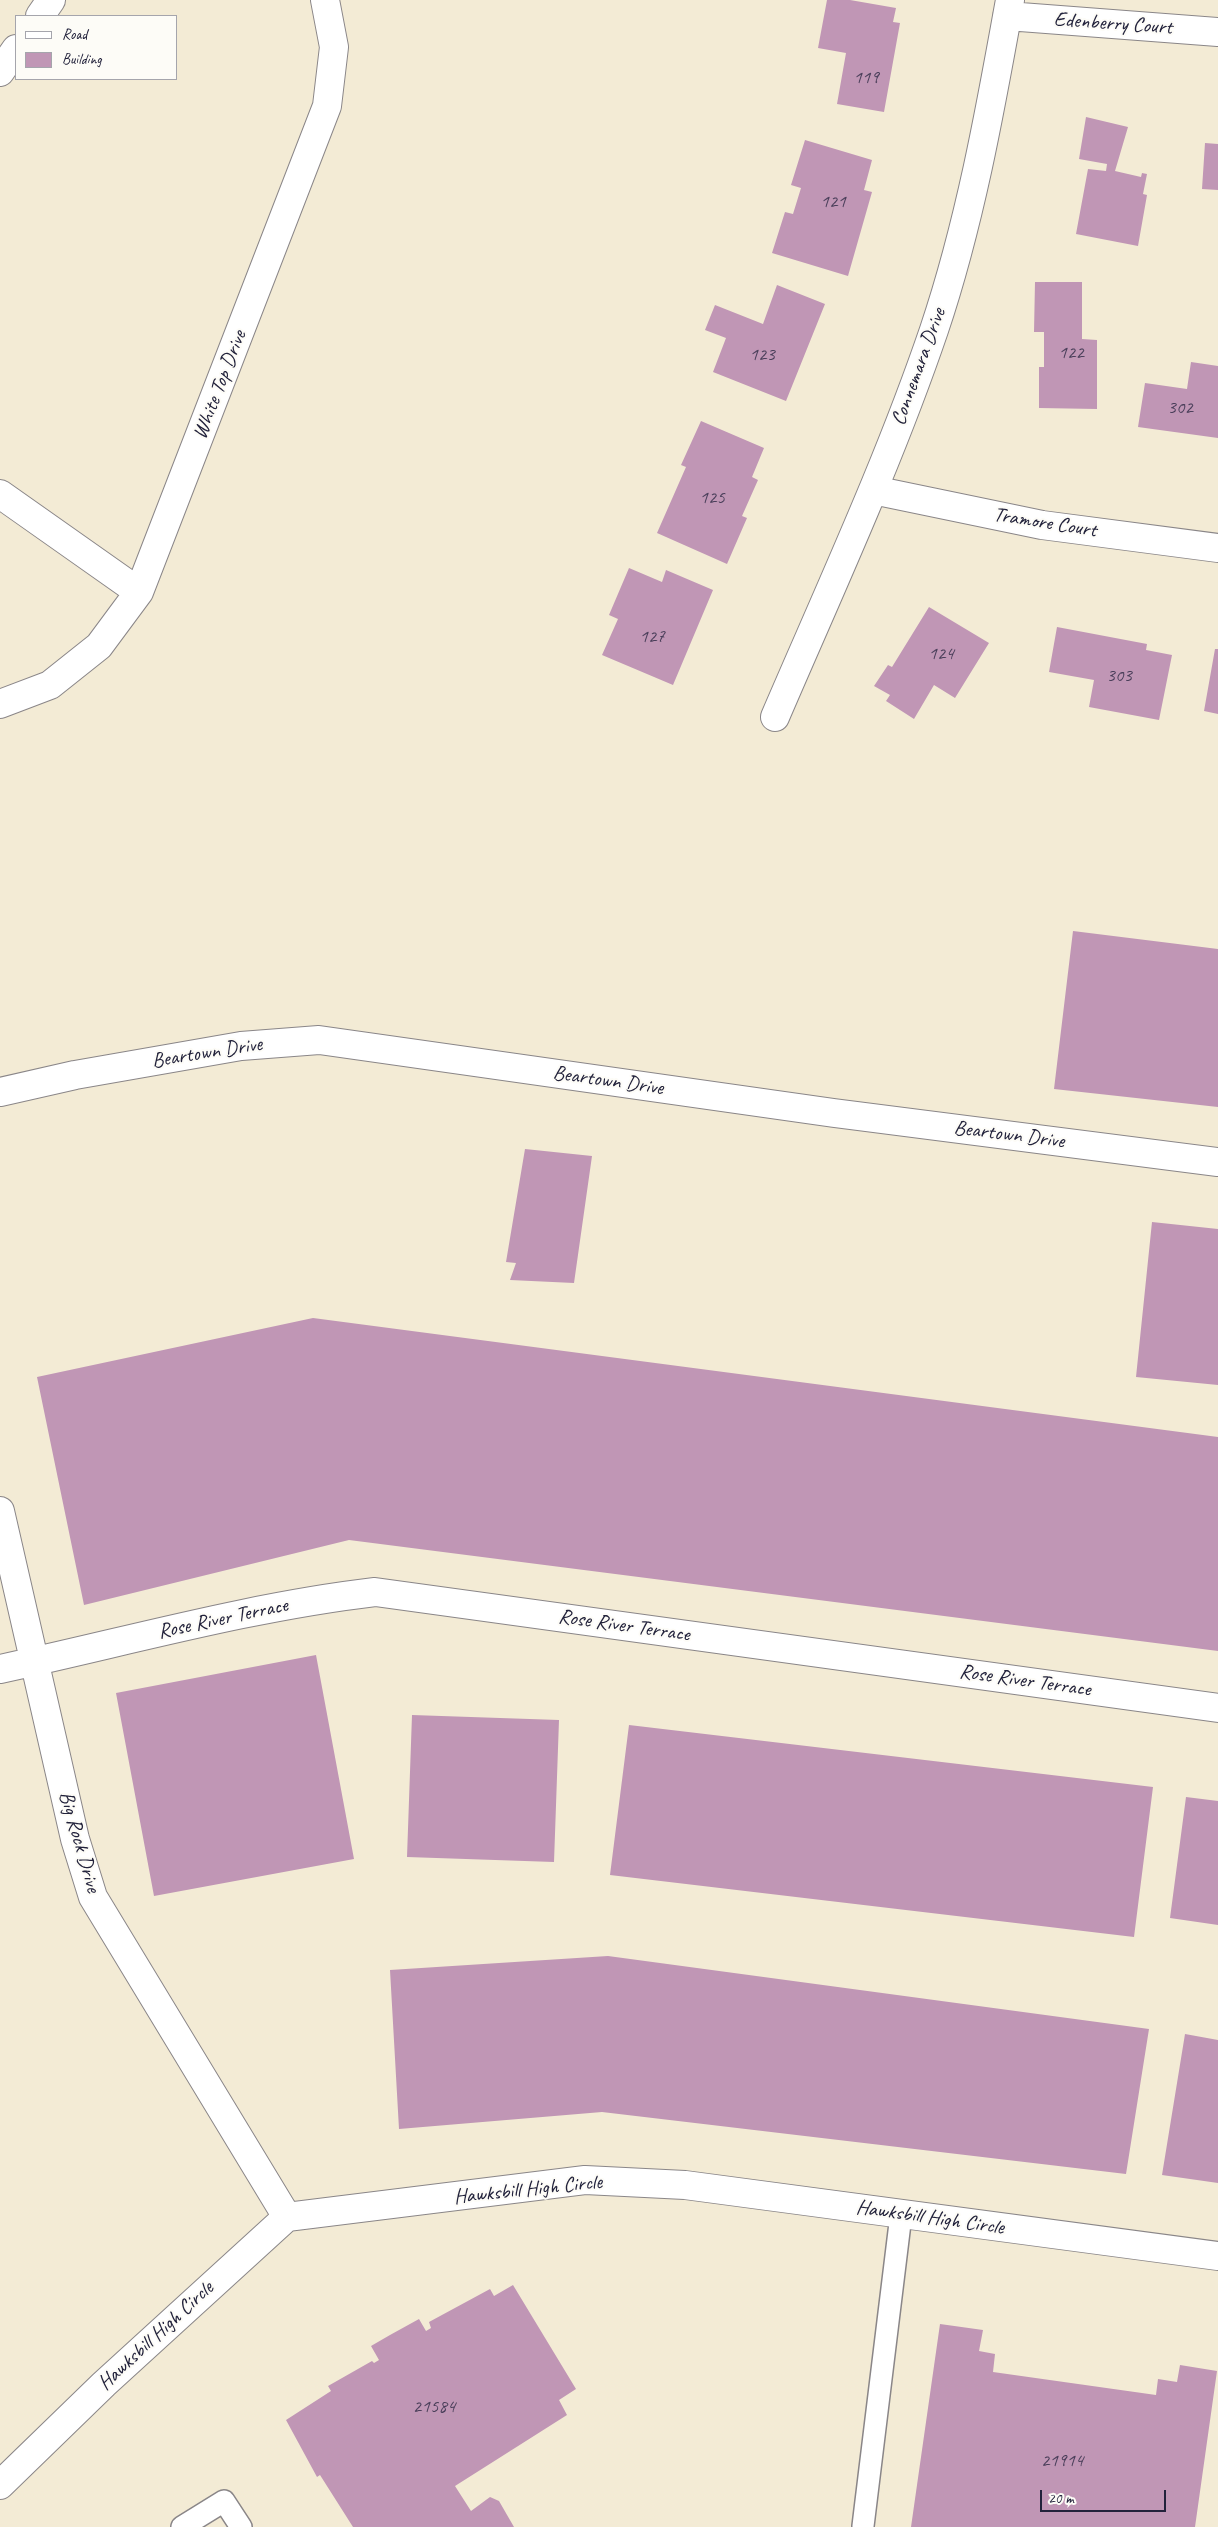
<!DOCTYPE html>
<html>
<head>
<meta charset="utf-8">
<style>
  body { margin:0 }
  #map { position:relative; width:1218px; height:2527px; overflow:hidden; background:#f3ebd5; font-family:Caveat,sans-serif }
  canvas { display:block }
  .legend { position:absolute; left:15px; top:15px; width:162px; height:65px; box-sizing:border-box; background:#fdfcf7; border:1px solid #a5a5ac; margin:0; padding:6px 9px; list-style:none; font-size:15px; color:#22223b }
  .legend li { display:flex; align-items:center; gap:10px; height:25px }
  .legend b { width:25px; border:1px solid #a5a5ac }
  .scale { position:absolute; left:1040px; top:2490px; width:126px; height:22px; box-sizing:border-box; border:2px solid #22223b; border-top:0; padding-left:6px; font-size:15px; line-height:18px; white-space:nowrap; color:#22223b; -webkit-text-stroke:4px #fdfcf7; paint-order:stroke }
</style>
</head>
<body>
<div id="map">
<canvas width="1218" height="2527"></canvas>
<ul class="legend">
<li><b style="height:6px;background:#fff"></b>Road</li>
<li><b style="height:14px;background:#c096b5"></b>Building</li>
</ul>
<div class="scale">20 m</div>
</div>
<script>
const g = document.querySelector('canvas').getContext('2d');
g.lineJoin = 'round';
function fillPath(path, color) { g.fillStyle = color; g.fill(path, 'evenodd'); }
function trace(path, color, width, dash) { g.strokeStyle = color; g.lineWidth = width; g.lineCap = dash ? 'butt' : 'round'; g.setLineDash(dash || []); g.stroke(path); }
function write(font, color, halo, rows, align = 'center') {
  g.font = font + ' Caveat,sans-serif'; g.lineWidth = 4; g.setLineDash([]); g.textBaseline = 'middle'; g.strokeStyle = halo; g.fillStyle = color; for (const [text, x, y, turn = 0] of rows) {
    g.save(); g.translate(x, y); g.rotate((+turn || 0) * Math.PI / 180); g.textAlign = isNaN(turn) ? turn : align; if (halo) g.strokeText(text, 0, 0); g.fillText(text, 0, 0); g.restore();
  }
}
fillPath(new Path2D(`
  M827,0H850L896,8L893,22L900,23L884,112L837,104L846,53L818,48Z
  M1086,117L1128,127L1115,171L1141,177L1142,173L1147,174L1143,194L1147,195L1138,246L1076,234L1088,169L1106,171L1107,164L1079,159Z
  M805,140L872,160L864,190L872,192L848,276L772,253L785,212L793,214L801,188L791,185Z
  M1205,143L1218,144V190L1202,189Z
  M1035,282H1082V339L1097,340V409L1039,408V367H1044V332H1034Z
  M777,285L825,304L786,401L713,372L726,338L705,330L715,305L763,324Z
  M1191,362L1218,366V438L1138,427L1145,383L1187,389Z
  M701,421L764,448L752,477L758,480L742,516L747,518L727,564L657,533L686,467L681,465Z
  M629,568L662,582L666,570L713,590L673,685L602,655L618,619L609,615Z
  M929,607L989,643L955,698L934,685L914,719L886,701L890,695L874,686L888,665L892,667Z
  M1057,627L1147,644L1146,650L1172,655L1159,720L1089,707L1094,680L1049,672Z
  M1215,649H1218V714L1204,711Z
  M1073,931L1218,949V1107L1054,1089Z
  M525,1149L592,1156L574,1283L510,1280L516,1263L506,1262Z
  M1152,1222L1218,1229V1385L1136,1377Z
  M313,1318L1218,1437V1651L349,1540L84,1605L37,1377Z
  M316,1655L354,1859L154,1896L116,1693Z
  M412,1715L559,1720L554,1862L407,1857Z
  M629,1725L1153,1787L1134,1937L610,1875Z
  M1186,1797L1218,1801V1925L1170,1918Z
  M608,1956L1149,2029L1126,2174L602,2112L399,2129L390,1970Z
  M1185,2034L1218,2040V2183L1162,2175Z
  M513,2285L576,2389L559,2400L567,2415L455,2486L471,2511L490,2497L499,2501L514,2527H353L320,2475L317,2477L286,2420L331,2391L328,2386L372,2361L374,2363L379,2360L371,2346L390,2335L419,2319L426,2331L431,2328L429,2322L490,2289L494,2296Z
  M940,2324L983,2330L979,2351L995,2354L993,2372L1156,2395L1158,2379L1177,2382L1180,2365L1217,2371L1195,2527H911Z`), '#c096b5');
const service = new Path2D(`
  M863,2526L901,2215
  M182,2527L224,2501L241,2527`);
const minor = new Path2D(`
  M40,16L51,0
  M1007,16L1218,32
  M0,72L16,49
  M873,490L1042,525L1218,548
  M0,494L139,592
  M0,704L50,685L99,646L139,592L327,106L334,47L325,0
  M775,717C830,589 889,462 934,330C970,223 990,111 1010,0
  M0,1092L75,1075L241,1046L319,1040L834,1113L1218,1162
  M0,1511L75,1839L93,1897L287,2217
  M0,1669C125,1642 248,1607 375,1592L1218,1708
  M0,2485L104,2384L287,2217L585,2180L685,2185L1218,2256`);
trace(service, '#8a8688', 24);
trace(minor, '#8a8688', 30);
trace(service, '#fff', 21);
trace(minor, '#fff', 28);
write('19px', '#4a3f5a', null, [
  ["119",866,78],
  ["121",833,202],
  ["122",1071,353],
  ["123",762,355],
  ["302",1180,408],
  ["125",712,498],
  ["127",652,637],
  ["124",941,654],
  ["303",1119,676],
  ["21584",434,2407],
  ["21914",1062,2461]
]);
write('21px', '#22223b', '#fdfcf7', [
  ["Edenberry Court",1113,24,4],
  ["Connemara Drive",919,367,-70],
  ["White Top Drive",220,385,-69],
  ["Tramore Court",1045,523,9],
  ["Beartown Drive",207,1053,-9],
  ["Beartown Drive",608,1081,8],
  ["Beartown Drive",1009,1135,7],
  ["Rose River Terrace",223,1619,-12],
  ["Rose River Terrace",624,1626,8],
  ["Rose River Terrace",1025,1681,8],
  ["Big Rock Drive",79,1842,74],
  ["Hawksbill High Circle",528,2190,-6],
  ["Hawksbill High Circle",930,2218,8],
  ["Hawksbill High Circle",156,2336,-43]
]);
</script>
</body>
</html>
